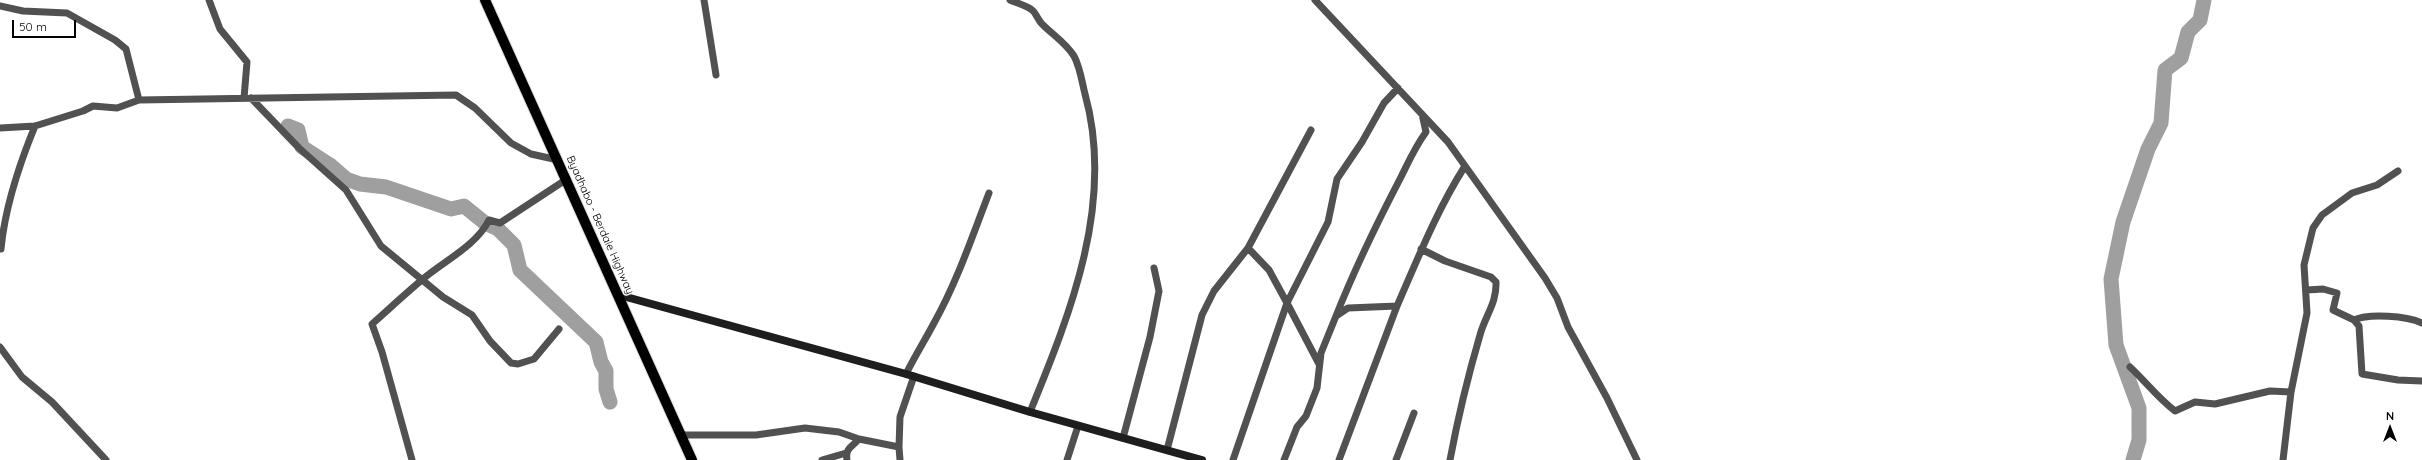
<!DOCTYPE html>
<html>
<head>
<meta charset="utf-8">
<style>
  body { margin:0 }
  #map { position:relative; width:2422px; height:460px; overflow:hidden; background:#fff; font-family:Quicksand,sans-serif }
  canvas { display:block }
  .north { position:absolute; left:2370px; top:408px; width:40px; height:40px; -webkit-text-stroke:3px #fff; paint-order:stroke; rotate:0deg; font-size:11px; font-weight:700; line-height:16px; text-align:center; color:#000 }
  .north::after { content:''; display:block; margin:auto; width:14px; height:18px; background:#000; clip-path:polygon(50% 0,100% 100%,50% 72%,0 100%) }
  .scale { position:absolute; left:12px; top:20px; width:64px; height:18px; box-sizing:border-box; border:2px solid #000; border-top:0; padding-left:5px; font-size:12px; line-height:14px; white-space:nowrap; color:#000; -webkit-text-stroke:3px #fff; paint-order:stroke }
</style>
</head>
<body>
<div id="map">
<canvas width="2422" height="460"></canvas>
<div class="north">N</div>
<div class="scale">50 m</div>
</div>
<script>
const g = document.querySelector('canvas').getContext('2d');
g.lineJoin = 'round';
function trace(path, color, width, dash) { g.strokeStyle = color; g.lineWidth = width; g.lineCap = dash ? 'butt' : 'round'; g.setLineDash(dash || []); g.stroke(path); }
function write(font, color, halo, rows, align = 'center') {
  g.font = font + ' Quicksand,sans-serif'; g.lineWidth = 3; g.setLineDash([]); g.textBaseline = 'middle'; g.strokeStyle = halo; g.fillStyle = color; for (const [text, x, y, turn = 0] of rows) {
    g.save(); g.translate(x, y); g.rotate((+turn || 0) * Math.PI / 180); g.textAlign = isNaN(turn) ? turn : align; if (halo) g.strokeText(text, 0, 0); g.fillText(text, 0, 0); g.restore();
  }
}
trace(new Path2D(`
  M288,126L298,130L302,147L330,165L346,179L360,184L386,187L451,209L464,206L485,223L498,229L514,245L520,270L596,342L601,362L606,371V389L610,402
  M2133,460L2139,440V408L2116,345L2111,279L2123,222L2148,149L2161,123L2165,70L2181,58L2188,32L2200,20L2204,0`), '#9f9f9f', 15);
const primary = new Path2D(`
  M485,0L692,460`);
trace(primary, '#dbdbdb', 12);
trace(new Path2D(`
  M209,0L220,29L247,62L244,98
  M704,0L716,75
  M1010,0C1016,3 1026,5 1032,10C1036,13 1038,20 1042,24C1054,36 1065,42 1074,56C1080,67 1082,82 1085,94C1115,202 1071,312 1030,412
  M1315,0L1448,142L1545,278L1557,298L1568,327L1607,398L1637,460
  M0,6L23,11L67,13L115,40L126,49L139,100
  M251,98L299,148L346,190L381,246L443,297L472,315L490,341L511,363L518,364L534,359L559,329
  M0,128L35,126L83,111L93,106L117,108L139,100L456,95L475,108L511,143L531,154L558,160
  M1,249C5,206 19,165 35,126
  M1421,249L1445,261L1491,277L1496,282C1497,303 1485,316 1480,335C1468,376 1458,417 1450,460
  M2307,290L2323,289L2337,293L2333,310L2354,320L2359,326L2362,374L2398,380L2422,381
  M1336,316C1355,268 1377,223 1401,177C1409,161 1415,147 1426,132L1422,114
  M2354,320C2369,313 2407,316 2422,323
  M0,347L22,377L52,402L106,460
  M1319,364L1287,303L1328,222L1337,179L1362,142L1384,103L1398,88
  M2130,367C2146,382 2158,398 2175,411L2195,402L2215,404L2270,391L2291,392
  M906,374C915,356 925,340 934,323C957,282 972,237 989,193
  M680,435H756L805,428L839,432L859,439
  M1123,438L1150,337L1159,291L1154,268
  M899,447L900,460
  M1167,450L1202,315L1214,291L1248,248L1311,130
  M412,460L382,352L372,324C389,309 406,293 423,279C444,261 476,246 489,220L500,223L567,179
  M822,460L846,453
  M847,460C845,448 852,447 859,439L899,447L900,417L914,376
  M1067,460L1078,426
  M1233,460L1287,303L1269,270L1248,248
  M1284,460L1297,427L1306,416L1317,388L1321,353L1336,316L1348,308L1397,306C1418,258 1437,210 1465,166
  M1339,460L1397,306
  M1396,460L1414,413
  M2283,460L2291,392L2307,313L2304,265L2313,228L2322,215L2352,193L2377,185L2398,171`), '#515151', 7);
trace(new Path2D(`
  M619,295L906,374L1030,412L1202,460`), '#1e1e1e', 8);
trace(primary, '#000', 10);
write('11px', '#000', '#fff', [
  ["Byadhabo - Berdale Highway",600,225,66]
]);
</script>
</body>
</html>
